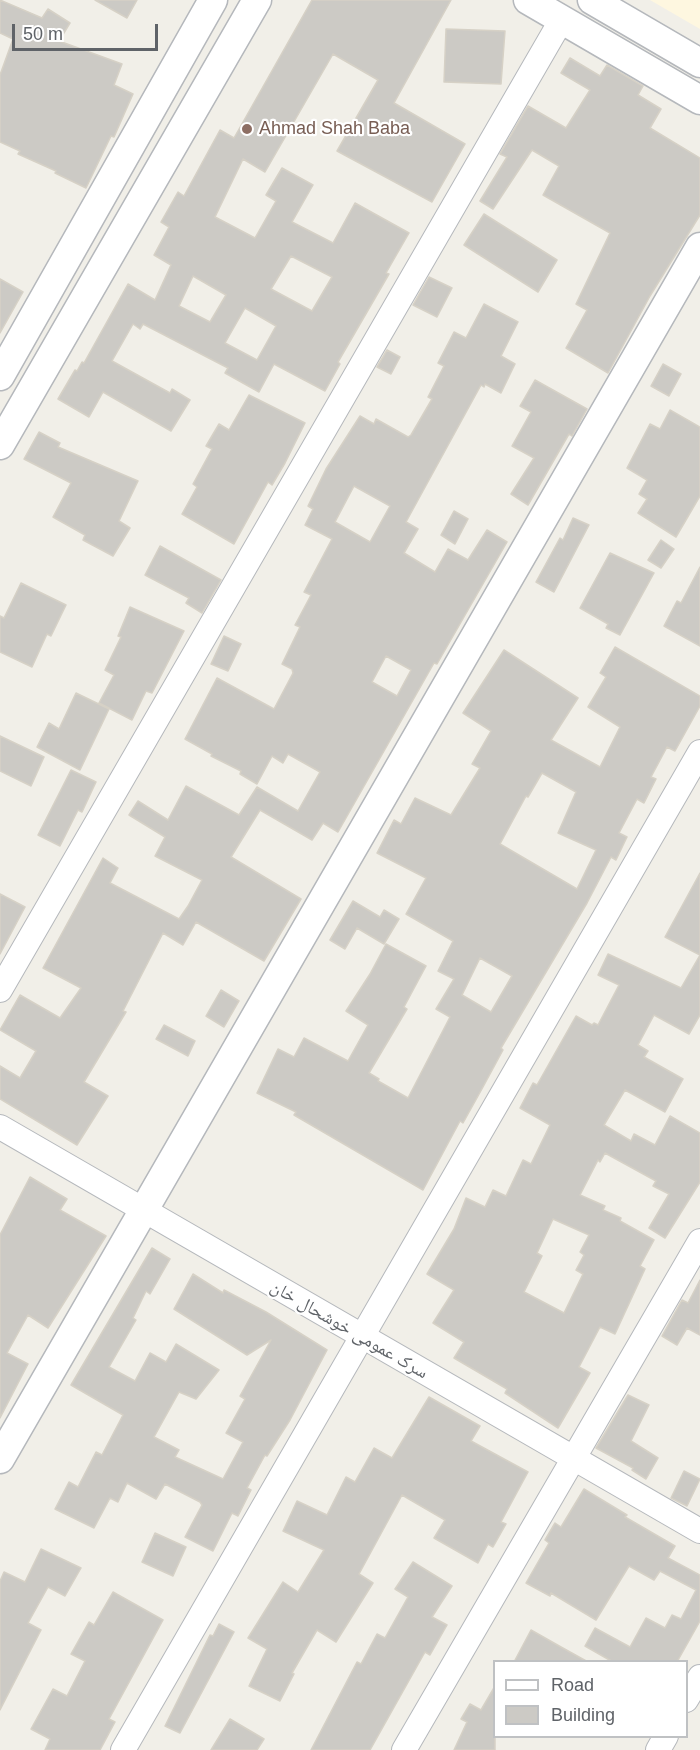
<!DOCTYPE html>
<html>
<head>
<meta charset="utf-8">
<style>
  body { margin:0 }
  #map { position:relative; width:700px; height:1750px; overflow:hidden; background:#f1efe8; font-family:Helvetica,sans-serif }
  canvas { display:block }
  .legend { position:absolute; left:493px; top:1660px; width:195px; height:78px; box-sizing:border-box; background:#fff; border:2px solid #bfc1c3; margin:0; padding:8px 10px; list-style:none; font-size:18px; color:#5f6368 }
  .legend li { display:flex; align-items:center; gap:12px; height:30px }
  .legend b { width:30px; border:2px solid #bfc1c3 }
  .scale { position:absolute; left:12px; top:24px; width:146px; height:27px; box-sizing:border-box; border:3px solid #5f6368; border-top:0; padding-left:8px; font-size:18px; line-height:21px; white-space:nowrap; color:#5f6368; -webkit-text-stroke:4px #fff; paint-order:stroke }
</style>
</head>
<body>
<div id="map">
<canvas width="700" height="1750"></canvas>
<ul class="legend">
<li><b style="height:8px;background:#fff"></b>Road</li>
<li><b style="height:16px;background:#cccac5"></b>Building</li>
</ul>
<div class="scale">50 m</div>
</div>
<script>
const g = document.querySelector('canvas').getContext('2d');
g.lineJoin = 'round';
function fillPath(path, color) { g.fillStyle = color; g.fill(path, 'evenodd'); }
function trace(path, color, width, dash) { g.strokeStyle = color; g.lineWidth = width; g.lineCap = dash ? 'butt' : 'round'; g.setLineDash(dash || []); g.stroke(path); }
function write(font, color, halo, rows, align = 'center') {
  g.font = font + ' Helvetica,"Noto Naskh Arabic",sans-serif'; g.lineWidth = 4.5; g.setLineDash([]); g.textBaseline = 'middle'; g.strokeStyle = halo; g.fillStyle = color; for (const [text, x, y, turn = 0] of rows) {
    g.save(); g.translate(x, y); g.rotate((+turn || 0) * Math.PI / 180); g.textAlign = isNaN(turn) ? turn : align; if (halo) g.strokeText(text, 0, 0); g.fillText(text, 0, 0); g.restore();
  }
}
fillPath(new Path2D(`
  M650,0H700V29Z`), '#fef7e0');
const building = new Path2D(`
  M0,0L42,18L48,9L70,23L59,41L122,64L114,85L133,94L114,137L111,136L86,188L55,173L56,171L18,154L20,151L0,142V75L13,39L0,33Z
  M95,0H137L127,18Z
  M312,0H451L394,103L465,144L432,202L337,151L378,80L333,54L265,172L243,159L215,217L255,238L276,201L266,195L282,168L313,185L292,222L333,243L355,203L409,233L386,273L389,274L338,362L340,364L325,391L274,364L259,392L225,373L228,368L143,324L140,329L133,324L112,361L170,393L172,389L190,400L171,431L103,392L89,417L58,399L75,370L77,371L82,362L84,363L128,284L155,300L171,265L154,255L169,227L161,222L178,192L184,196L220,130L234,138ZM291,256L332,277L312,311L271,289ZM193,276L226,295L210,322L179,306ZM245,308L276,326L257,360L225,343Z
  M446,29L505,31L501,84L444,82Z
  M570,58L600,76L607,65L643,86L638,95L661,109L650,128L700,158V215L650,296L608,373L566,348L587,310L576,304L610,233L543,195L559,166L532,150L493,209L480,201L507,157L500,154L528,106L566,128L590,90L561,73Z
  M484,214L557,260L538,292L464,245Z
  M429,277L452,288L437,317L413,305Z
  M0,279L23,292L0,333Z
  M484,304L518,322L501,356L515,364L501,393L485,384L484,387L481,385L406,522L418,529L404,553L435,572L448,549L468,560L487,530L507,542L437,664L434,663L338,832L323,823L312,840L260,810L231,857L301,899L264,961L196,922L183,945L163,933L123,1011L126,1012L84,1082L108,1096L77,1145L0,1099V1066L20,1078L36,1051L0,1030L20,995L60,1018L81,988L43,968L103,858L118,868L110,883L179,919L188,906L202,880L155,856L165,837L129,815L138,801L168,820L186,786L239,815L257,787L298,811L320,772L288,754L283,763L272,756L257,784L240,774L241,771L211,756L212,754L185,739L217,678L274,709L293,673L292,669L282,664L300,627L295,625L311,595L304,592L332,539L305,525L313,509L308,506L326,469L360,416L374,424L376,419L408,437L411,435L432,399L428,397L444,366L438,363L454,332L466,338ZM354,486L390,506L370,542L335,522ZM386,656L411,670L397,696L372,682Z
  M387,350L400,357L391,374L377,367Z
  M663,364L681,374L669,396L651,386Z
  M535,380L587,409L572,436L569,434L528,505L511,494L534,458L512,446L531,412L520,406Z
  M249,395L305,423L285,463L272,485L268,482L234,544L182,514L197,487L193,484L212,449L206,446L219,424L229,430Z
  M670,410L700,427V496L676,537L638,513L647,499L639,494L647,480L627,468L650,424L660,429Z
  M39,432L60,443L58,447L138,481L119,521L130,528L113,556L83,540L85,535L53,517L71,483L24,459Z
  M454,511L468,519L455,544L441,535Z
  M573,518L589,525L554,592L536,582L560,538L563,540Z
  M661,540L674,549L661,568L648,560Z
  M160,546L221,580L202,613L186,603L189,598L145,575Z
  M610,553L654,573L620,635L606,628L608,624L580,608Z
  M700,567V646L664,626L677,601L681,603Z
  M21,583L66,605L51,636L47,634L32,667L0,652V616L4,618Z
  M130,607L184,631L152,693L146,691L132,720L99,703L114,675L105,670L121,637L118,636Z
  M224,636L241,644L228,671L211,664Z
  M615,647L700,696V706L675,751L667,747L651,777L656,779L644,803L637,799L619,833L627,837L616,860L611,857L587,903L501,1048L503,1050L483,1087L463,1123L460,1121L423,1190L294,1115L296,1112L257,1093L278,1049L294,1057L304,1038L348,1061L368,1025L346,1011L370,974L386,944L426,966L404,1007L407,1009L369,1073L379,1079L378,1081L408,1098L450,1017L436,1009L454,979L438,971L453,941L406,914L426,878L377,853L394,820L401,824L415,798L451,815L480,768L472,764L491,731L463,713L504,650L578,698L551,740L600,767L620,727L588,707L606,677L600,673ZM542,773L576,792L558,833L596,850L577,889L500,844L526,796L528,797ZM480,958L512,976L491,1012L462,995Z
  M76,693L109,709L80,770L37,747L49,723L59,729Z
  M0,736L44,757L31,786L0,771Z
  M71,770L96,782L82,812L78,810L60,846L38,835Z
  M700,873V1015L689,1034L654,1015L638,1045L648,1051L644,1057L683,1079L665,1112L625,1090L604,1125L631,1141L634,1134L655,1145L670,1116L700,1133V1182L665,1238L649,1228L669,1194L653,1186L656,1181L605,1153L600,1162L598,1160L580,1195L605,1206L603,1210L621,1218L620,1221L654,1240L640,1266L645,1269L615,1334L600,1327L579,1367L590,1373L558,1428L505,1393L507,1389L454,1358L464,1342L433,1323L454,1290L427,1274L454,1229L466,1198L485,1207L493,1190L506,1196L523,1160L531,1164L550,1125L520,1108L533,1083L537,1085L576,1016L592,1025L594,1023L598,1025L619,985L598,975L608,954L681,988L700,955L665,937ZM553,1219L589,1235L580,1252L584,1255L576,1270L583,1274L564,1313L524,1292L542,1256L537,1253Z
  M0,894L25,907L0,954Z
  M353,901L380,917L384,910L399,919L384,944L357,928L345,949L330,940Z
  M221,990L239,1001L224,1027L206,1016Z
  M164,1025L195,1041L188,1056L156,1039Z
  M30,1177L67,1199L60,1210L106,1236L48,1328L28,1315L7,1353L28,1364L0,1418V1235Z
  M152,1248L170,1259L150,1294L146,1291L133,1318L136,1320L109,1367L135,1381L150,1353L166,1362L176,1344L219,1370L196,1399L179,1392L154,1437L179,1450L175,1457L223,1479L243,1442L226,1433L245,1399L240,1396L271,1340L247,1355L174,1309L193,1274L223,1293L224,1290L266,1312L327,1350L290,1420L267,1456L265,1455L247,1488L251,1490L238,1516L232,1513L213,1551L185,1537L202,1505L200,1502L165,1484L156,1499L127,1483L118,1502L110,1498L94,1528L55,1509L69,1482L78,1487L96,1452L102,1455L123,1415L71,1385Z
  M700,1280V1335L687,1328L677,1345L662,1336L682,1300L688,1303Z
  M628,1395L649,1405L631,1441L658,1458L646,1479L632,1470L633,1468L596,1448Z
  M429,1397L480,1426L471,1441L528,1472L501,1522L506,1524L493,1547L488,1544L478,1563L434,1538L445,1520L402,1495L359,1574L373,1583L336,1642L317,1630L292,1673L294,1674L280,1701L249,1686L267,1649L248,1638L283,1582L298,1592L324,1550L283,1531L297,1501L327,1515L346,1477L355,1482L374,1448L392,1458Z
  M684,1471L700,1479L687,1506L671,1498Z
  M584,1489L627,1515L625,1517L675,1546L668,1558L700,1575V1621L677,1662H613L585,1646L595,1628L630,1647L646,1618L665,1628L672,1615L681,1619L696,1590L660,1571L654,1580L629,1566L596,1620L551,1593L550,1596L526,1583L549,1543L545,1540L555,1523L561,1527Z
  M155,1533L186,1547L173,1576L142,1562Z
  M41,1549L81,1568L65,1596L48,1587L28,1623L41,1630L0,1710V1581L4,1572L25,1582Z
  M413,1562L452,1586L432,1617L447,1625L430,1655L425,1652L370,1750H311L357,1662L361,1664L377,1634L385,1638L408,1597L395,1589Z
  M113,1592L163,1620L109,1719L115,1722L100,1750H45L50,1739L31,1729L53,1689L67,1696L85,1661L71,1654L89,1622L94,1625Z
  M219,1624L234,1632L180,1733L165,1726L210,1635L213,1636Z
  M531,1630L561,1647L588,1662H514Z
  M495,1686V1750H454L467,1722L461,1719L470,1704L481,1710Z
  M230,1719L264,1739L257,1750H211Z`);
fillPath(building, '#cccac5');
trace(building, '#d6d1c6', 1.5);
const minor = new Path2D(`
  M0,990L562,19
  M0,1127L700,1531
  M686,1700L700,1677
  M123,1750L700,752
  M404,1750L700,1241
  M658,1750L666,1736`);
const tertiary = new Path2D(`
  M528,0L700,100
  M592,0L700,63
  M0,376L213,0
  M0,445L257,0
  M0,1459L700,247`);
trace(minor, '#b5b8bc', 26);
trace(tertiary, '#b5b8bc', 31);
trace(minor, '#fff', 24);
trace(tertiary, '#fff', 28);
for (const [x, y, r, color] of [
  [247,129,6,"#8d6e63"]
]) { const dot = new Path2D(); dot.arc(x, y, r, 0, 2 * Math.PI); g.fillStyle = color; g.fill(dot); trace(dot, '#fff', 2); }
write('18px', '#785e54', '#fff', [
  ["Ahmad Shah Baba",259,129]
], 'left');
write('18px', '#5f6368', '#fff', [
  ["سرک عمومی خوشحال خان",349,1330,30]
]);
</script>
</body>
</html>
